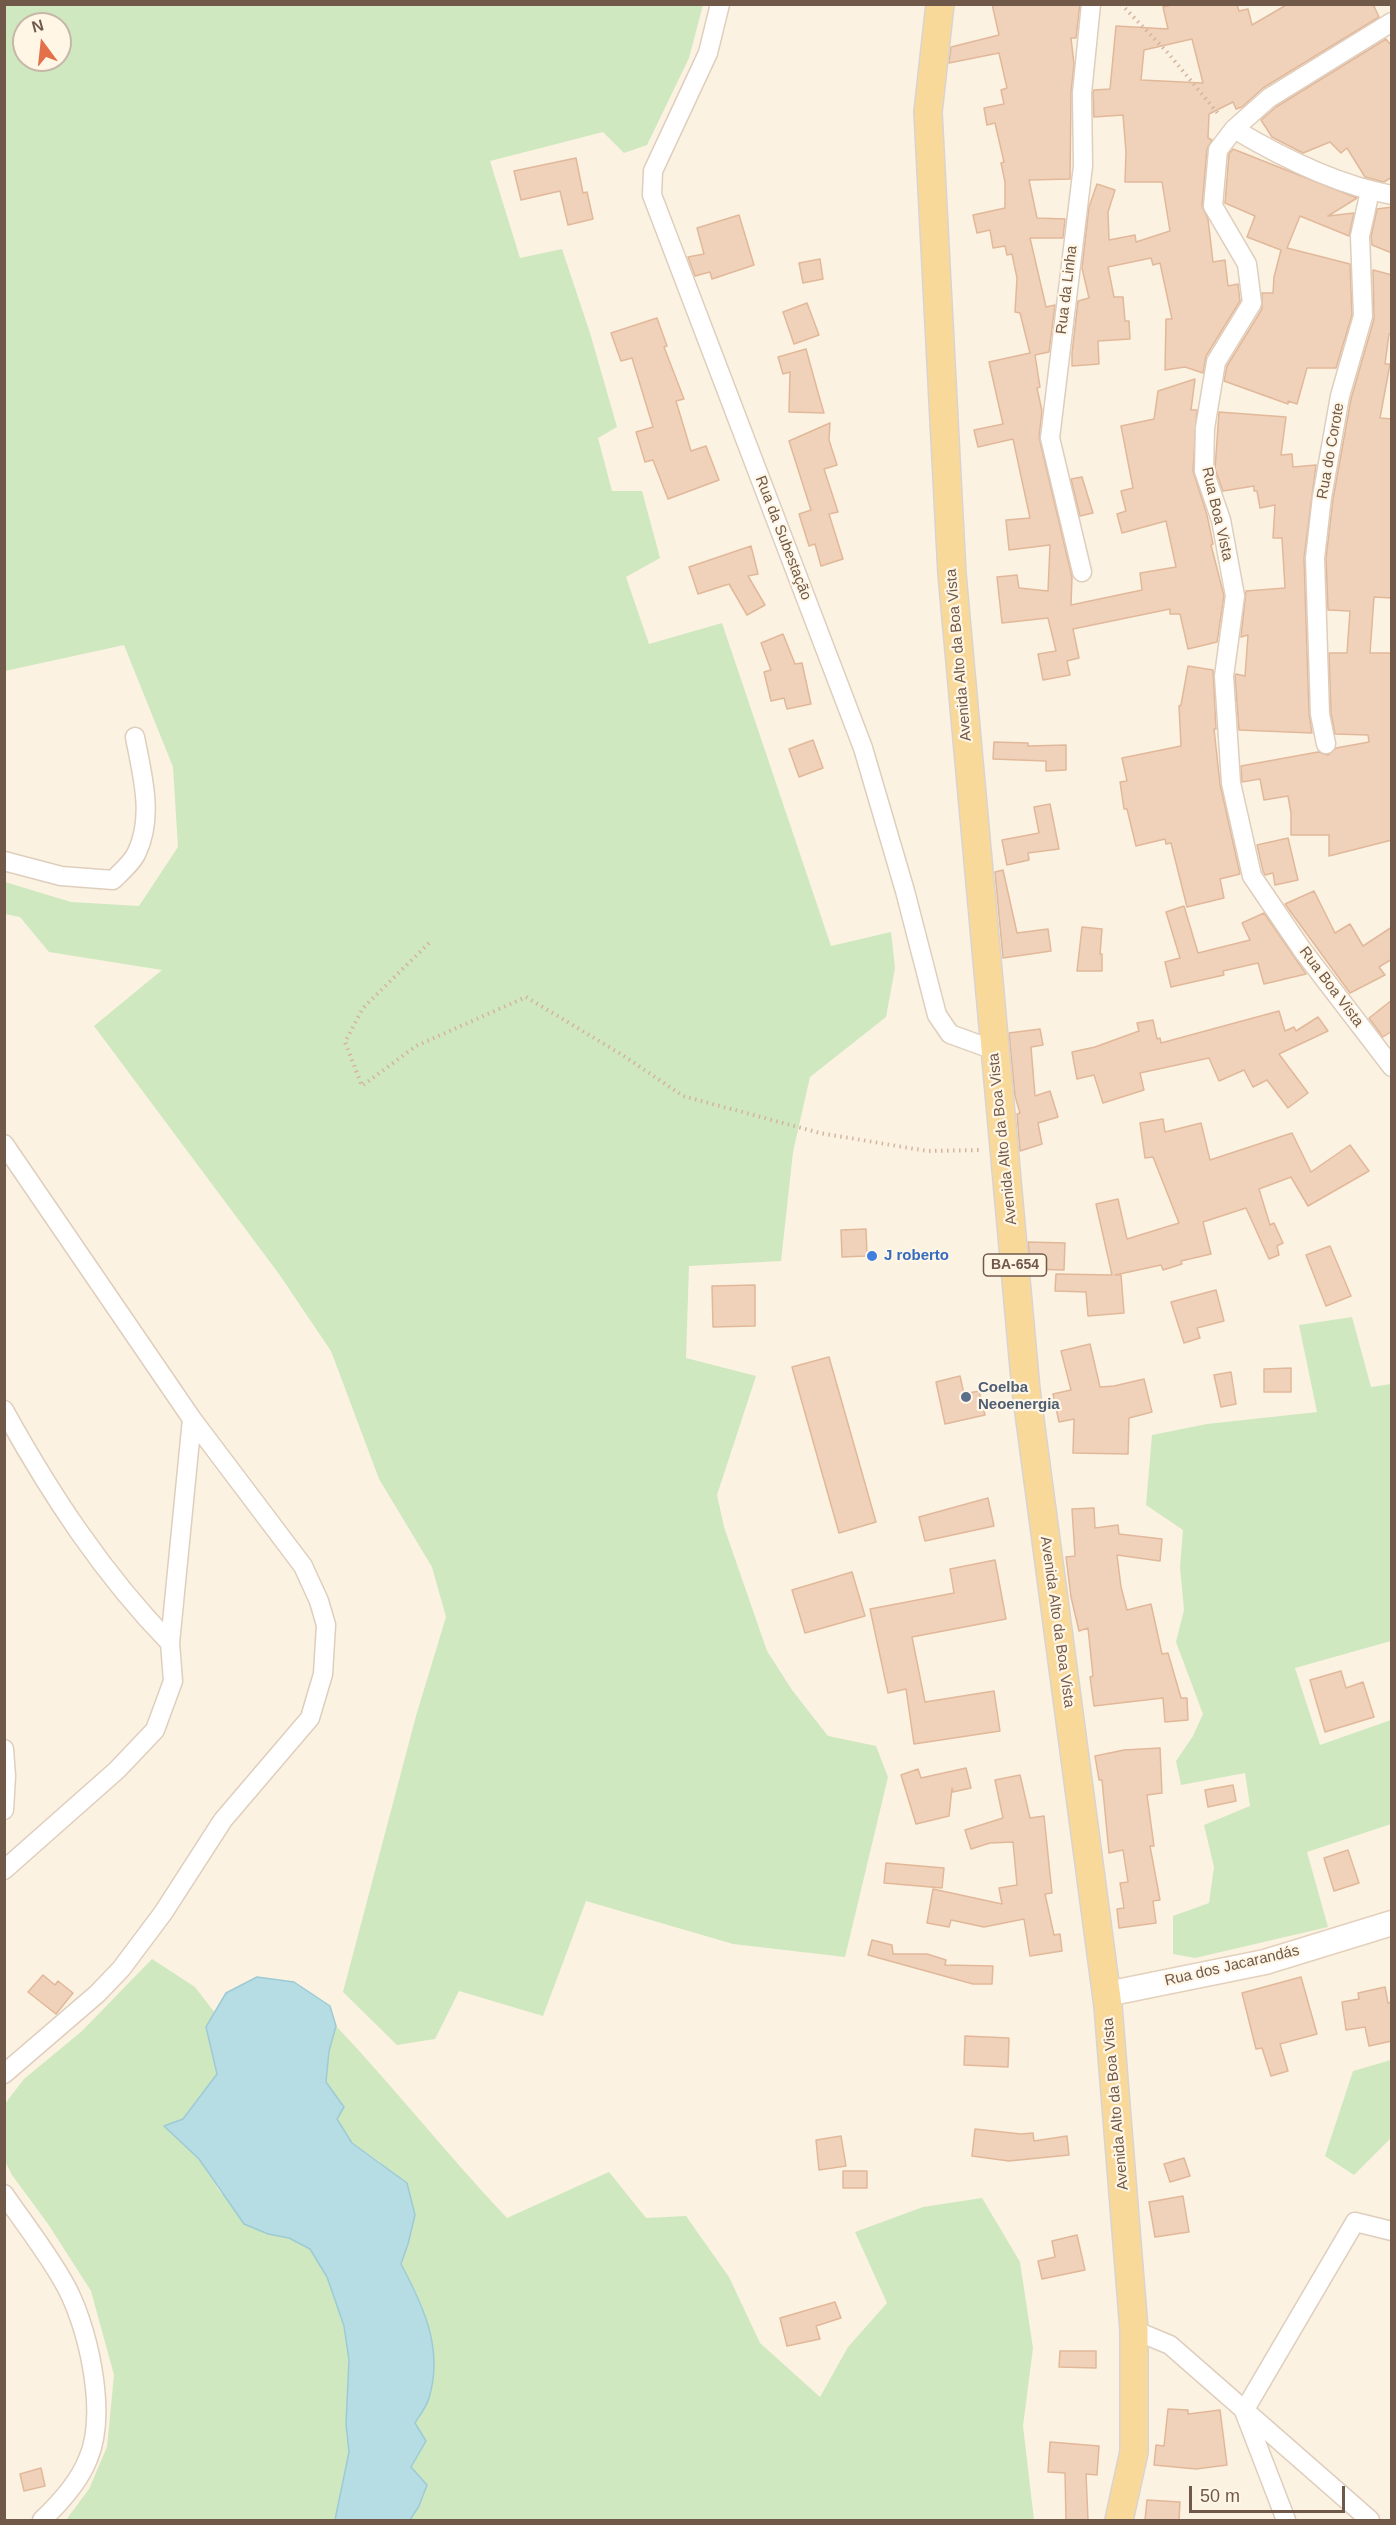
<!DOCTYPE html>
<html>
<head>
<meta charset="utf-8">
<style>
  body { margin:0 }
  #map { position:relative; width:1396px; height:2525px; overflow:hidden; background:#fbf2e1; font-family:Helvetica,sans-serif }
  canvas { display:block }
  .frame { position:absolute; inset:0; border:6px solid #715949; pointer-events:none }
  .north { position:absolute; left:12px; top:12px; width:60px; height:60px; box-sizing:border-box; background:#fff6e6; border:2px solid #c6b7a7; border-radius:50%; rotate:345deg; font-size:16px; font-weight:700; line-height:24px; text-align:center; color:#715949 }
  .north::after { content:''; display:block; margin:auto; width:21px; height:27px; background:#e37048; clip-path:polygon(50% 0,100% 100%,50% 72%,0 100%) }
  .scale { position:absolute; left:1189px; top:2486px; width:156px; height:27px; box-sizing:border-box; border:3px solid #715949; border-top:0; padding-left:8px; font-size:18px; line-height:21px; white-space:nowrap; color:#715949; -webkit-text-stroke:4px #fff6e6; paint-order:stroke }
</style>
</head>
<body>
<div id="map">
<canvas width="1396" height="2525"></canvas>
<div class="frame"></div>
<div class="north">N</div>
<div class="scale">50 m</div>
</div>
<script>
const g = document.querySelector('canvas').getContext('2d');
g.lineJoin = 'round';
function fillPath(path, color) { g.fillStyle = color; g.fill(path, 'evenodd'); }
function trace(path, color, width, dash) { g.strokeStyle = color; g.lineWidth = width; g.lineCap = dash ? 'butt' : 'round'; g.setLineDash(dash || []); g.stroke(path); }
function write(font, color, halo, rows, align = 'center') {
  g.font = font + ' Helvetica,sans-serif'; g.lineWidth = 4.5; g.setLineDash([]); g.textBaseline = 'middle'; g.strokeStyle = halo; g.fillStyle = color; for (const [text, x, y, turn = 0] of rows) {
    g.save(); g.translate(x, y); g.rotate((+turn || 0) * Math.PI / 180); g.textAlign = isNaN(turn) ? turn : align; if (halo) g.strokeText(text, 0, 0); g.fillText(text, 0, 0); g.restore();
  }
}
fillPath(new Path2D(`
  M5,4L703,5L689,58L647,145L624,153L603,132L490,161L520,258L562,249L590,333L617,427L598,438L612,491H642L660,558L626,577L649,644L722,623L831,946L891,932L895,968L886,1017L810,1077L793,1152L781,1261L689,1266L686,1358L756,1376L717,1495L724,1527L767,1651L792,1690L828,1736L876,1746L888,1777L845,1957L733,1944L586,1901L543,2016L459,1991L435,2039L397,2045L343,1992L416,1716L446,1617L432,1567L379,1479L331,1351L279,1274L94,1026L162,970L49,952L20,917L5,914V882L71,902L139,906L178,847L173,767L124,645L5,671ZM24,24H60V60H24Z
  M1352,1317L1371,1387L1391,1384V1641L1295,1668L1320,1745L1391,1720V1824L1307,1852L1328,1927L1195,1958L1173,1954V1916L1209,1903L1214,1867L1204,1825L1250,1806L1245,1773L1181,1785L1176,1761L1193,1736L1203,1714L1176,1642L1184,1610L1180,1567L1183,1530L1146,1505L1152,1435L1207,1424L1317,1412L1299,1325Z
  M152,1959L195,1987L215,2013L206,2027L217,2074L183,2119L165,2126L199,2159L220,2192L268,2234L289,2238L310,2249L327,2277L344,2326L349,2360L346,2424L349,2452L335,2520H66L89,2489L107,2447L114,2375L91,2291L48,2224L12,2175L5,2161L4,2105L24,2079L82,2031Z
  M336,2026C395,2088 448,2156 507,2218L609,2172L646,2218L686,2216L729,2277L760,2343L820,2397L848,2347L887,2303L855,2232L923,2207L982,2198L1020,2262L1033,2348L1023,2426L1034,2520H410L419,2506L411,2467L426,2441L415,2423C420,2415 427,2406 429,2398C444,2349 424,2305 401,2264L408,2244L380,2162L352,2143L337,2119L326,2082L329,2051Z
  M1391,2060V2138L1354,2175L1325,2156L1353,2071Z`), '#cfe8c0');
const water = new Path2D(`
  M257,1977L294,1982L330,2006L336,2026L329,2051L326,2082L344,2107L337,2119L352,2143L407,2183L415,2215L408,2244L401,2264C423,2305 444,2349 429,2398C427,2406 420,2415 415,2423L426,2441L411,2467L427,2485L419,2506L410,2520H335L349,2452L346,2424L349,2360L344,2326L327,2277L310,2249L289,2238L268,2234L244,2224L199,2159L164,2126L183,2119L217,2074L206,2027L226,1993Z`);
fillPath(water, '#b6dce4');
trace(water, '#9dcbd5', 1.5);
const building = new Path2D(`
  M992,4H1080L1076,38H1071L1074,64L1071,93L1070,179L1029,180L1037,218L1065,219L1063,238H1030L1046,307L1055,305L1049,352L1035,355L1040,387L1037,388L1042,411L1039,437L1072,577L1071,605L1142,590L1140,573L1176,567L1166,521L1122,533L1117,514L1126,511L1121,491L1133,488L1121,426L1154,419L1158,391L1195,379L1191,410H1197L1193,471L1207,515L1213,544L1211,545L1224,596L1217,642L1188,649L1180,614H1170V609L1073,629L1079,658L1067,661L1070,675L1043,680L1038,654L1056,651L1048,618L1002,623L997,577L1017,575L1019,588L1048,591L1050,545L1009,550L1006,520L1030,518L1013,439L978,447L974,430L1003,424L989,362L1030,353L1020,313L1015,312L1017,278L1012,254L1007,255L1005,246L993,248L990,230L977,233L973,215L1005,208V182L1001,163L1004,162L995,123L987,125L984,108L1004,104L1001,90L1007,88L999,53L949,63L951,47L999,35Z
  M1176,4H1237L1239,11L1248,9L1252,25L1288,4H1373L1379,17L1263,88L1242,107L1236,109L1233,102L1209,114L1208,138L1212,140L1207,149L1202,206L1208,219L1213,262L1225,260L1228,286L1238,284L1240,301L1206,356L1203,373L1185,367L1165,370L1166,319H1172L1160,263L1153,265L1151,258L1108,267L1114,297H1123L1125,321H1129L1130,339L1098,341L1099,364L1072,366V353L1078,301L1089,298L1082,268L1089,207L1097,184L1115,190L1108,212L1109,240L1135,235L1136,242L1170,231L1162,182H1125L1126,152L1123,115L1094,117L1093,93L1094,90L1110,89L1116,26L1168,29L1163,7ZM1192,39L1203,83L1141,80L1144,50Z
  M1386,39L1392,46V177L1384,182L1365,177L1347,148L1341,153L1330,142L1303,153L1272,137L1261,120L1276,107Z
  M1233,149L1357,198L1328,216L1354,213L1349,236L1300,216L1287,248L1350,264L1352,315L1336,368H1307L1297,404L1288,401V404L1224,381L1227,366L1262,309V293H1273L1274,277L1281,250L1247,237L1255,216L1225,203L1229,154Z
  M576,158L583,193L587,192L593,219L568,225L560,191L521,200L514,171Z
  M1392,207V253L1372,245L1371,237L1377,209Z
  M739,215L754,265L712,279L710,272L695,276L688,257L704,254L697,228Z
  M820,259L823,279L803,283L799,263Z
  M1373,270L1392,275V334H1389L1385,364H1390L1380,418L1392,419V598L1374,597L1370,653H1392V840L1329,856V835H1291V813L1288,796L1264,800L1260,779L1242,782L1241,766L1318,752L1328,755L1336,748L1369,742L1368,735L1335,734L1331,713L1329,653H1347L1350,611L1328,610L1326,558L1333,499L1351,399L1374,319Z
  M807,303L819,335L794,344L783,312Z
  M657,318L667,346L664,347L684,399L676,401L691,451L706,446L719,480L668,499L653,460L645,462L636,432L653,427L632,358L621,361L611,333Z
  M806,349L819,396L824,413L789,412L790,372L783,374L778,357Z
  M1219,412L1286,417L1281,455L1292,454L1293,467L1316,465L1304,558L1309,714L1312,733L1239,730L1235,676L1236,674L1245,676L1248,635L1241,637L1246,591L1285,588L1282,538H1273L1275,505L1260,508L1257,491H1254V486L1223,491L1215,469Z
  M830,423L829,440L837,465L824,469L838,512L829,514L843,559L821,566L815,544L809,546L799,514L811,510L789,441Z
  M1082,477L1093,513L1080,516L1071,479Z
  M751,546L758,574L748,576L765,605L747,615L729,584L698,594L689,567Z
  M783,634L795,664L802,663L811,704L787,709L784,698L771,701L764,672L771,670L761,643Z
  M1188,666L1213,670L1216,729H1214L1220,784L1240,874L1220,879L1224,898L1187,907L1171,843L1166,844L1165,839L1136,846L1127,809H1124L1120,782L1127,781L1122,758L1181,746L1179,706L1181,705Z
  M813,740L823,768L799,777L789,749Z
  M994,742L1028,743V746L1066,745V770L1046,771V761L993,759Z
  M1050,804L1059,849L1028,853L1029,860L1007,865L1002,840L1039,833L1034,807Z
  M1288,838L1298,880L1275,885L1273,873L1265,875L1263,871L1257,845Z
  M1003,870L1017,933L1048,929L1051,951L1003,958L995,872Z
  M1314,891L1335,933L1350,924L1363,946L1392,927V959L1379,967L1385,975L1350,993L1285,904Z
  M1184,906L1198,953L1250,940L1242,923L1264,913L1306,974L1264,984L1258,963L1223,971L1224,975L1171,987L1165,962L1180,958L1166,912Z
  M1082,927L1102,929L1100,954H1102V971H1077Z
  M1392,1000V1031L1383,1037L1369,1018Z
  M1279,1011L1285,1031L1294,1027L1296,1031L1318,1017L1328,1031L1279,1054L1308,1093L1288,1108L1267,1080L1253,1087L1244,1070L1219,1081L1209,1058L1140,1073L1144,1090L1103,1103L1094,1075L1077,1079L1072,1052L1095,1047L1139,1031L1137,1023L1153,1020L1157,1039L1160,1038L1161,1043Z
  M1040,1029L1043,1045L1031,1047L1035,1096L1050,1091L1058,1117L1038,1123L1042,1144L1020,1151L1017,1114L1020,1113L1015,1096L1009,1033Z
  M1163,1119L1165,1132L1201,1123L1210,1160L1292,1133L1311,1172L1350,1145L1369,1171L1308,1206L1291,1177L1259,1189L1270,1225L1274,1223L1283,1243L1277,1246L1279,1255L1269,1259L1246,1208L1203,1222L1211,1254L1181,1261L1182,1264L1163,1270L1161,1265L1115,1275H1121L1124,1313L1088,1316L1086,1292L1055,1291L1056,1274L1112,1275L1096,1204L1118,1199L1127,1239L1179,1223L1153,1157L1145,1158L1140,1123Z
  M866,1229L867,1256L842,1257L841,1230Z
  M1028,1242L1065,1243L1064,1270L1031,1269Z
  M1330,1246L1351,1296L1326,1306L1306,1255Z
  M755,1285V1326L713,1327L712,1286Z
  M1216,1290L1224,1321L1197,1328L1200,1338L1184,1343L1171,1302Z
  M1090,1344L1100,1387L1114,1386L1144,1379L1152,1412L1129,1418L1128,1454L1073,1453L1074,1419L1059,1422L1053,1394L1071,1390L1061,1351Z
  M829,1357L876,1522L839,1533L792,1367Z
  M1291,1368V1392H1264V1369Z
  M1231,1372L1236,1404L1221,1407L1214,1375Z
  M960,1376L964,1394L979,1391L985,1415L945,1424L936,1382Z
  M988,1498L994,1526L925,1541L919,1517Z
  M1094,1508L1095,1528L1118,1525L1119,1534L1162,1539L1160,1561L1117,1555L1121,1587L1127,1610L1151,1604L1162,1654L1168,1653L1181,1698H1187L1188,1720L1165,1722L1163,1698L1094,1706L1090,1677L1093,1676L1088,1628L1079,1631L1071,1597L1066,1557L1075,1556L1072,1509Z
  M995,1560L1006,1619L912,1637L925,1702L994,1691L1000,1731L914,1744L906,1689L888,1693L870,1609L954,1593L950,1569Z
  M852,1572L865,1616L805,1633L792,1590Z
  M1341,1671L1346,1688L1363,1682L1374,1717L1325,1732L1310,1680Z
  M1160,1748L1162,1793L1147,1795L1154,1846H1150L1160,1900L1153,1901L1156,1923L1119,1928L1117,1909L1124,1908L1120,1883L1128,1882L1123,1850L1109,1853L1102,1780H1099L1095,1756L1124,1750Z
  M966,1768L971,1788L953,1792L952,1788L949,1816L916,1824L901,1775L918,1769L921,1778Z
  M1020,1775L1030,1818L1044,1816L1052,1893L1045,1894L1054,1935L1060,1934L1062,1951L1030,1956L1024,1919L984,1927L951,1920L949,1927L927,1923L933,1889L1002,1904L999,1888L1017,1885L1013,1842L990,1843L971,1849L965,1830L1003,1818L995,1780Z
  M1233,1785L1236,1801L1208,1807L1205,1790Z
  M1348,1850L1359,1883L1334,1891L1324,1858Z
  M886,1863L944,1868L942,1888L884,1883Z
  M872,1940L892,1945L893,1954H927L946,1960L945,1965L993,1966L992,1984H973L868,1955Z
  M43,1975L55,1985L58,1981L73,1993L56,2014L28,1992Z
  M1301,1977L1317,2034L1280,2044L1288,2071L1271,2076L1262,2048L1256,2049L1242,1993Z
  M1385,1987L1388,2003L1392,2002V2041L1369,2046L1365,2027L1346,2030L1342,2002L1359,1999L1358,1993Z
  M965,2036L1009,2038L1008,2067L964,2065Z
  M975,2129L1021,2134L1033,2133L1034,2141L1067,2136L1069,2155L1009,2161L972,2156Z
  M841,2136L846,2166L819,2170L816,2140Z
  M1184,2158L1190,2176L1170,2182L1164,2164Z
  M843,2171H867V2188H843Z
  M1183,2196L1189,2232L1155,2237L1149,2202Z
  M1077,2235L1085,2270L1042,2279L1038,2261L1055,2257L1052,2241Z
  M835,2302L841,2318L816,2326L820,2339L787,2346L780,2318Z
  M1060,2351H1096V2368L1059,2367Z
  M1168,2409L1188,2410V2414L1220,2410L1227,2465L1196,2469L1154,2465L1156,2445L1164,2446Z
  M1050,2442L1099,2446L1097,2475L1086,2474L1088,2520H1066L1065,2473L1048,2472Z
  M41,2468L45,2486L24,2491L20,2474Z
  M1147,2500L1180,2502L1179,2520H1145Z`);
fillPath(building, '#f0d1b9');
trace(building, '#e2b89a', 1.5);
const street = new Path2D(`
  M720,4L708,53L653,171L652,195L863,748L905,891L937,1015L950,1034L994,1050
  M1392,22L1269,98L1234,129L1218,150L1213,206L1247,264L1252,303L1216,362L1205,428L1204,471L1221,520L1235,596L1224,676L1231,783L1252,876L1303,951L1392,1067
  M1234,129C1281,157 1337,185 1392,195
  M1082,572L1050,438L1083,166L1082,93L1091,4
  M1326,744L1320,714L1315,558L1322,497L1340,396L1363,316L1360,236L1370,191
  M4,861L61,876L113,880C121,872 133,862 137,852C154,816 142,774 135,737
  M4,1144L192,1419L303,1566L319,1601L326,1625L323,1674L310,1718L223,1820L163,1913L121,1969L97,1994L4,2074
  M4,1410C51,1495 103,1574 170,1643
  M4,1749L6,1776L4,1810
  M4,1870L117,1770L155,1730L173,1681L170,1643L192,1419
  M4,2194C24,2223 46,2251 63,2281C88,2323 108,2413 88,2459C79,2482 60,2503 42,2520
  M1134,2330L1170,2345L1370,2520
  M1286,2520L1244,2411L1355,2222L1392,2231`);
const secondary = new Path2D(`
  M1107,1994L1265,1962L1392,1923`);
const primary = new Path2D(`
  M940,4L928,112L952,574L1026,1390L1108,2006L1134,2330V2452L1119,2520`);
trace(street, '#dfcebd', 21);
trace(secondary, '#e4d0bb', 27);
trace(primary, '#dad4d0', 30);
trace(new Path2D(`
  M1121,4L1168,53L1220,116
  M429,943L363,1008L345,1042L362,1086L416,1046L526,997L624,1056L683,1096L820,1133L927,1151L981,1150`), '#d4b49d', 4, [1.5, 4.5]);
trace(street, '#fff', 18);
trace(secondary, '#fff', 24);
trace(primary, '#f9d99a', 27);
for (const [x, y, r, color] of [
  [872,1256,6,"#3f7fe0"],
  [966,1397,6,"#5c6f8a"]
]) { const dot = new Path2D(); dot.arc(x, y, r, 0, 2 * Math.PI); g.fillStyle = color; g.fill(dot); trace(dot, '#fff6e6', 2); }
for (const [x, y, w] of [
  [1015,1265,63]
]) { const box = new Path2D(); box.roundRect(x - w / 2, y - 11, w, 22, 4.5); g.fillStyle = '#fff6e6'; g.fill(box); trace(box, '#715949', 1.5); }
write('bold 14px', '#715949', null, [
  ["BA-654",1015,1265]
]);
write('15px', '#715949', '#fff6e6', [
  ["Rua da Linha",1067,290,-83],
  ["Rua do Corote",1331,451,-80],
  ["Rua Boa Vista",1217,514,77],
  ["Rua da Subestação",783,538,69],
  ["Avenida Alto da Boa Vista",959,655,-95],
  ["Rua Boa Vista",1331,987,53],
  ["Avenida Alto da Boa Vista",1003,1139,-96],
  ["Avenida Alto da Boa Vista",1057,1622,82],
  ["Rua dos Jacarandás",1232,1966,-13],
  ["Avenida Alto da Boa Vista",1116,2104,-95]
]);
write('bold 15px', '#366cbe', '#fff6e6', [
  ["J roberto",884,1256]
], 'left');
write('bold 15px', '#4e5e75', '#fff6e6', [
  ["Coelba",978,1388],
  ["Neoenergia",978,1405]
], 'left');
</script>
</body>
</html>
